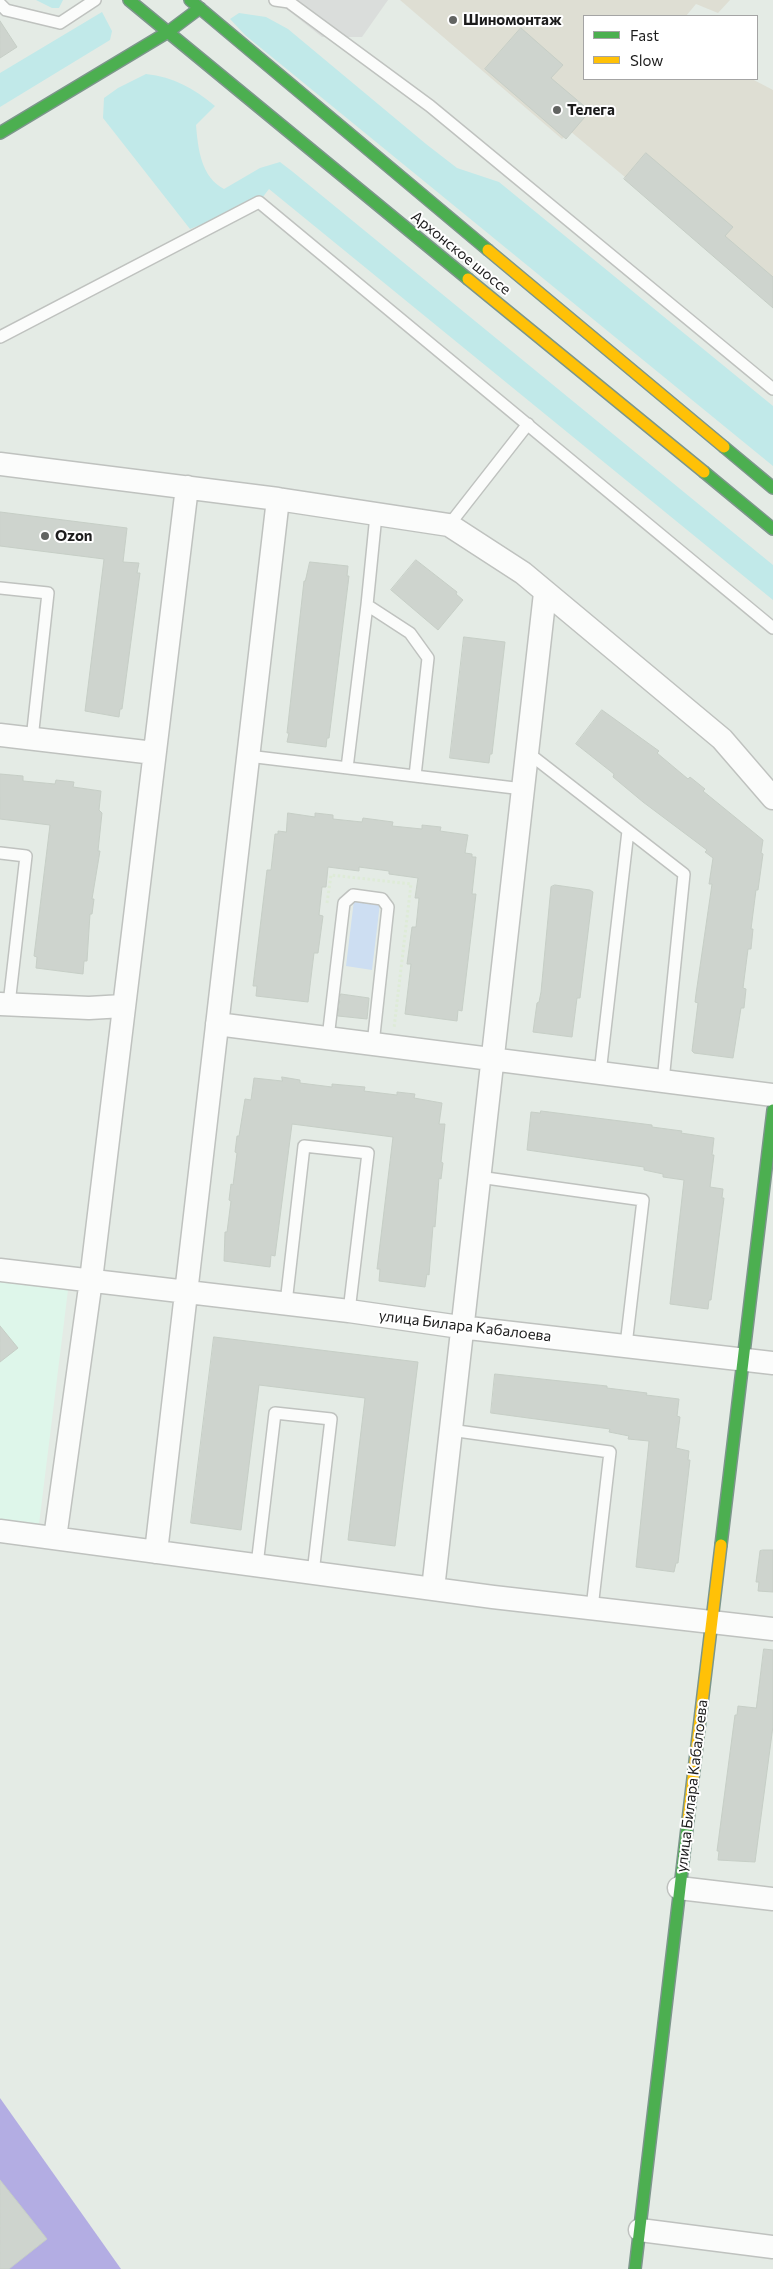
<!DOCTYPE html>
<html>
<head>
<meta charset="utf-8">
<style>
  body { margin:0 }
  #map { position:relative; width:773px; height:2269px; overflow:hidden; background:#e4ebe5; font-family:Commissioner,sans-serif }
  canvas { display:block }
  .legend { position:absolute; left:583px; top:15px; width:175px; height:65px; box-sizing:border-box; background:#fff; border:1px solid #a4a4a4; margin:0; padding:6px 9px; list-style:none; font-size:15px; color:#1c1c1c }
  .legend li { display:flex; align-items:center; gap:10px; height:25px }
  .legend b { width:25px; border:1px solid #a4a4a4 }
</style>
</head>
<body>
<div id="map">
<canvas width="773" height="2269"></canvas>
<ul class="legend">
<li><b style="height:6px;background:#4caf50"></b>Fast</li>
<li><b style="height:6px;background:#ffc107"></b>Slow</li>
</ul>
</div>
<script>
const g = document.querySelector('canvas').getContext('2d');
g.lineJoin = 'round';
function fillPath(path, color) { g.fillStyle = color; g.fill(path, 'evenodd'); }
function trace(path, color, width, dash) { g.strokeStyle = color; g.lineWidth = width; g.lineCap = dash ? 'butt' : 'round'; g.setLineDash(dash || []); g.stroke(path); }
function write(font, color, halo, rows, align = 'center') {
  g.font = font + ' Commissioner,sans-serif'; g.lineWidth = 4; g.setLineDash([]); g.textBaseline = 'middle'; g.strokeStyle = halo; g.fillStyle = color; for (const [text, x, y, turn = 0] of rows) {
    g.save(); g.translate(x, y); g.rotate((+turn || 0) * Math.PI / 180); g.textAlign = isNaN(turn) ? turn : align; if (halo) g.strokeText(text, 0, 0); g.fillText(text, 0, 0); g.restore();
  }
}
fillPath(new Path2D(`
  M400,0H730L718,13L696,4L686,16H584V79H752L773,90V301L570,131L562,139Z`), '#deded3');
fillPath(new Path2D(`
  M0,1282L68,1290L39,1524L0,1519Z`), '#def6ea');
fillPath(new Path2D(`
  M36,0H63L59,8H52Z
  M102,12L112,31L110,40L0,107V73Z
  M239,13L266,17L288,29L426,144L457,168L499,182L773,406V466L245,35L230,19Z
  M146,74C174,77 193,88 215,106L196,125C198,149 201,177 224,189L260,168L280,162L293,172L773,565V600L269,189L259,202L190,229L103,118L104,98L118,88Z`), '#c1e9e9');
fillPath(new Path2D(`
  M354,900L380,903L372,970L346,966Z`), '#cddef2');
fillPath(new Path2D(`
  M0,2098L121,2269H0Z`), '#b3ade3');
fillPath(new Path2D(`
  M275,0H388L362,37H322Z`), '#dadddb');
const building = new Path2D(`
  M0,21L17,47L0,58Z
  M521,28L563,65L551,78L590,111L566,139L485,69Z
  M646,153L733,227L725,236L773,277V308L624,179Z
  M0,512L127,528L123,562L139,563L137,573H140L122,709H120L119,717L85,711L104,559L0,546Z
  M416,560L457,592L456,594L463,600L438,630L391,590Z
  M310,562L348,566L347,576H349L329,738H327L326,747L287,742L289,733H287L304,581H305Z
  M464,637L505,642L492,754H490L489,763L450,758Z
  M602,710L659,751L657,753L688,779L690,777L705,789L703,791L763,840L761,853L763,854L758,890H756L751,929H753L751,949H748L743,988L746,989L744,1008H741L733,1058L694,1053L692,1051L698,1003L695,1002L696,994L712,884H709L713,858L705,852L707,850L643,802L613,777L614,774L576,744Z
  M0,774L23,776V781L55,784L56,780L74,782L73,787L101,791L99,810L102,813L98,851H100L92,899H94L92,914H90L87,961H84L83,974L36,968L37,957L34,956L50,825L0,819Z
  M288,813L315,817V813L333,815V819L362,822L363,818L393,822L392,826L422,829V825L441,827L440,831L468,835L465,853L472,854V857H476L472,894H476L462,1011L458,1010L457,1021L405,1014L411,964H407L412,927H416L419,898H415L418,878L389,874V871L359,867V871L328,867L326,887H322L319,915L323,916L318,953H314L308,1002L256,996L257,986H253L267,870H271L275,834H278V831L286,832Z
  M555,885L590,890L593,892L580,998H577L572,1037L533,1032L537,1003L539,1002L541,992L551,887Z
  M341,994L369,998L367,1019L338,1016Z
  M282,1077L300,1080V1083L332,1087V1084L365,1087L364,1091L397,1095V1092L415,1094L414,1098L442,1103L439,1124H445L441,1162L443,1163L441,1179L439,1178L435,1227L433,1226L429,1275L427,1274L425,1287L379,1281L380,1269H377L393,1137L292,1124L275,1256L271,1255L270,1267L224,1261L225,1232H227L231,1201L229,1200L231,1184L233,1185L237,1153L235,1152L237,1136H239L245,1099L251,1100L254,1078L282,1081Z
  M541,1111L652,1125V1127L682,1131L681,1133L714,1138L712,1155H714L710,1187L723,1189L722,1198H724L711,1300H709L708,1309L670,1304L684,1180L663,1177V1174L644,1170V1167L527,1150L531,1112L540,1113Z
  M0,1326L18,1348L0,1362Z
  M214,1337L418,1362L395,1546L348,1540L365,1398L259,1385L241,1530L191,1523Z
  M495,1374L607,1386V1388L647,1393L646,1395L679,1399L677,1416L680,1417L676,1448L689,1451L688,1460H690L678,1563H676L674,1572L636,1567L649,1441L628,1439L629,1436L609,1432L610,1429L491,1413Z
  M763,1550H773V1592L758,1591L759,1582H756L760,1551Z
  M764,1649L773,1650V1726L755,1862L718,1860L719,1851H717L735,1715H737L738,1706L756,1708Z
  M0,2180L47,2239L9,2269H0Z`);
fillPath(building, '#ced4ce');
trace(building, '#c6cec6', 1);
const lane = new Path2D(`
  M275,0L289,2L430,106L773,389
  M0,4L6,10L60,23L95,0
  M0,337L259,202L773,628
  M449,525L528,424
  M0,588L48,593L32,739
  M367,605L376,515
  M527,752L684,874L663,1081
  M248,756L523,789
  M347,768L367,605L410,633L428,658L415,776
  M0,853L26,856L9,1004
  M328,1038L344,903L353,895L382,899L388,907L373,1044
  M600,1073L628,831
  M479,1177L643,1200L626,1345
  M286,1303L304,1146L368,1153L349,1311
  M450,1430L610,1452L592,1608
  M257,1565L275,1413L331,1419L313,1573`);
const street = new Path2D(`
  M0,464L278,499L449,525L523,573L722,739L773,798
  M0,735L154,753
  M0,1004L89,1008L123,1006
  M217,1024L773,1095
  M0,1270L349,1311L460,1327L773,1363
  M0,1531L493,1597L773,1629
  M55,1538L91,1280L187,487
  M156,1552L278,499
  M433,1589L545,593
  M679,1888L773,1899
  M640,2230L773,2247`);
const fast = new Path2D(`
  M129,0L468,279
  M190,0L488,250
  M0,133L168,32L200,8
  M724,447L773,488
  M704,472L773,529
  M721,1545L773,1110
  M635,2269L688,1820`);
const slow = new Path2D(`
  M488,250L724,447
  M468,279L704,472
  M688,1820L721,1545`);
trace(lane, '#bfc2bf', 14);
trace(street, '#bfc2bf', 25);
trace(fast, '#7c968b', 14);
trace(slow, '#7c968b', 14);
trace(new Path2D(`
  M327,903L331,875L411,884L394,1028`), '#deebd7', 3, [2.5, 2.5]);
trace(lane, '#fbfcfb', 11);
trace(street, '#fbfcfb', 22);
trace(fast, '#4caf50', 11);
trace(slow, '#ffc107', 11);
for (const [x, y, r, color] of [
  [453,20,5,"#626462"],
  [557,110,5,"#626462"],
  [45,536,5,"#626462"]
]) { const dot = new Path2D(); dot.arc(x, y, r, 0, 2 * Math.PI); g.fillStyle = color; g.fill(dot); trace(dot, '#fff', 2); }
write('bold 15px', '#1c1c1c', '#fff', [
  ["Шиномонтаж",463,20],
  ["Телега",567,110],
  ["Ozon",55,536]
], 'left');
write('15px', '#1c1c1c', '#fff', [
  ["Архонское шоссе",461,253,39],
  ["улица Билара Кабалоева",465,1326,7],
  ["улица Билара Кабалоева",692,1786,-83]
]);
</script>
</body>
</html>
